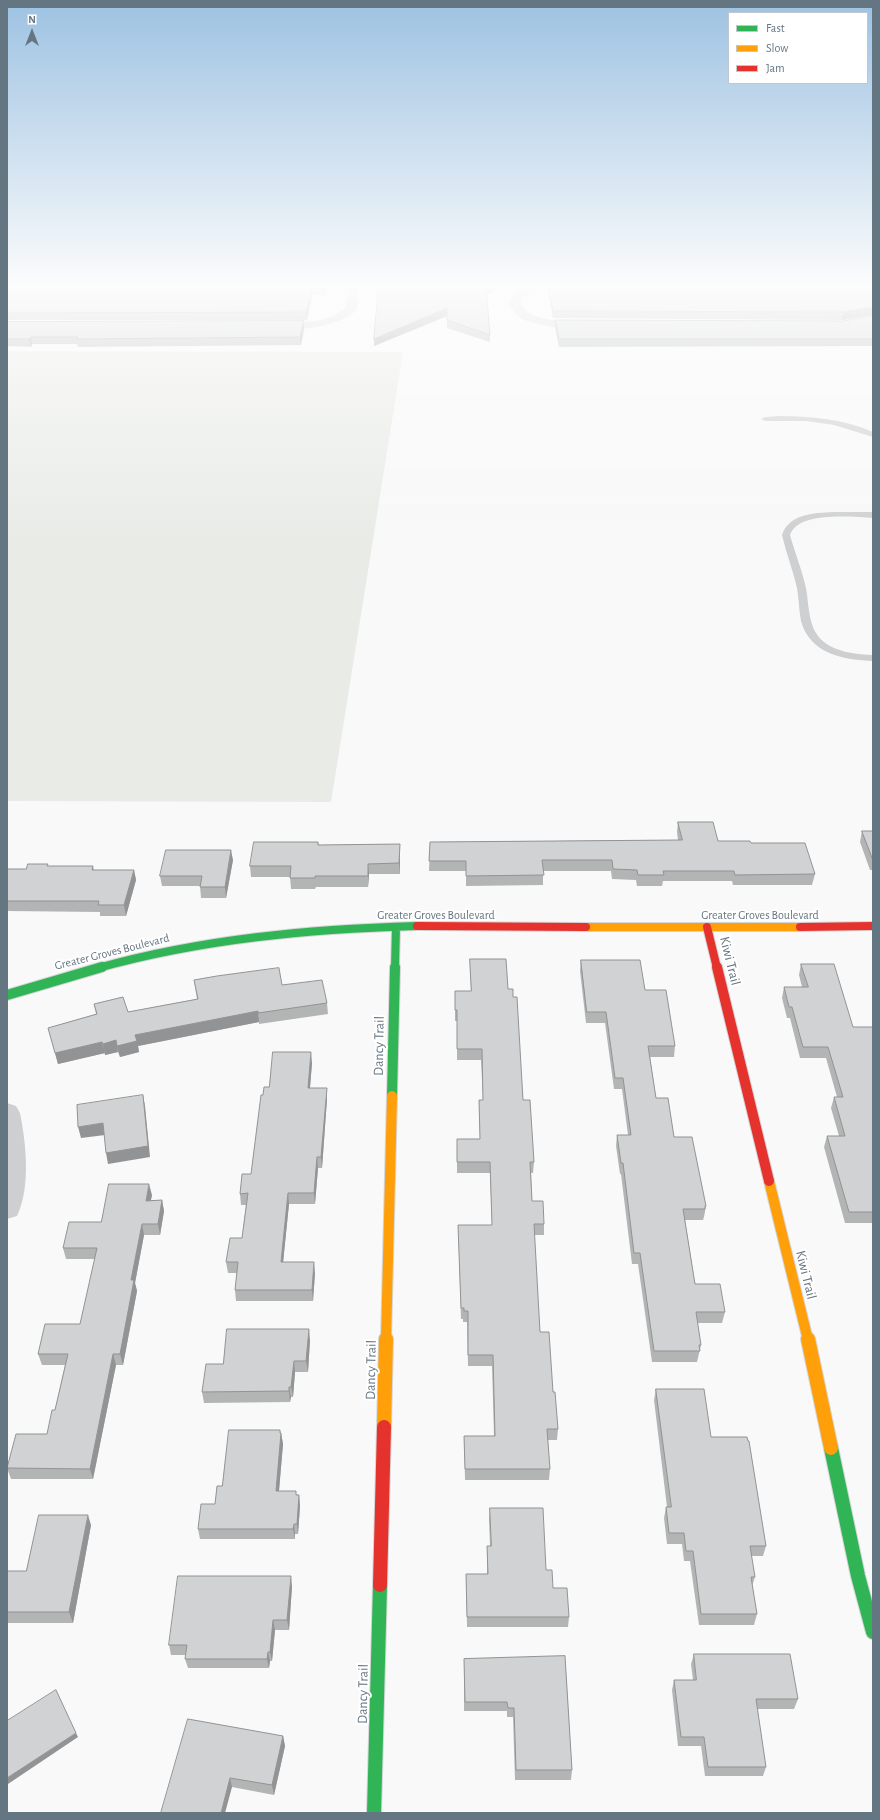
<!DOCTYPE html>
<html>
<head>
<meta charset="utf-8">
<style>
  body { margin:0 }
  #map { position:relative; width:880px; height:1820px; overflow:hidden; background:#f9f9f9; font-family:"Alegreya Sans",sans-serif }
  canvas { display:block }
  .frame { position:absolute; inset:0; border:8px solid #657683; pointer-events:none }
  .legend { position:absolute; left:728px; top:12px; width:140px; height:72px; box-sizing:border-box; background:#fff; border:1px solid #c1c8cd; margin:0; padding:5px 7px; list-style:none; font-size:12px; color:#657683 }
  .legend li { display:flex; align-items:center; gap:8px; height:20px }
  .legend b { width:20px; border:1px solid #c1c8cd }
  .north { position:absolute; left:12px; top:12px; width:40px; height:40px; -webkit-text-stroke:3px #fff; paint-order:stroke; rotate:0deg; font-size:11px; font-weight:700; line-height:16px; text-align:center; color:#657683 }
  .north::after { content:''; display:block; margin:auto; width:14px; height:18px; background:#657683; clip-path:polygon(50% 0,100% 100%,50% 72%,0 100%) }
</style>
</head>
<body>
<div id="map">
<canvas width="880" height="1820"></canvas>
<div class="frame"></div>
<ul class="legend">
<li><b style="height:5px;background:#30b455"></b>Fast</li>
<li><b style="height:5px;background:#ff9f0a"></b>Slow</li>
<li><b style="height:5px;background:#e5322d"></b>Jam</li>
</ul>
<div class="north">N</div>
</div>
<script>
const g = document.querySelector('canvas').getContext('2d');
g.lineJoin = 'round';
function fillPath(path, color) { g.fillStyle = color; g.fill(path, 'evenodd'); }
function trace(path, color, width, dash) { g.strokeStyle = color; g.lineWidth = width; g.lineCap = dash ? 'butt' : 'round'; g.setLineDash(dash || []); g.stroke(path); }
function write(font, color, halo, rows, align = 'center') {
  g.font = font + ' "Alegreya Sans",sans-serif'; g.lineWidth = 4; g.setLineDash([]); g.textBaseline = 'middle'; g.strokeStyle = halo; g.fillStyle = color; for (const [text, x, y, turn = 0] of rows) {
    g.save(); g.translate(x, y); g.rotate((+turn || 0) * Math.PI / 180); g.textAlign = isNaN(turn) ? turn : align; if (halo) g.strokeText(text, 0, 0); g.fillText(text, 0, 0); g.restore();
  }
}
fillPath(new Path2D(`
  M7,351L403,352L331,802L7,801Z`), '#e8ebe6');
const fastFar2 = new Path2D(`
  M98,968C202,939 309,929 417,926
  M395,968L396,927`);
const fastFar1 = new Path2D(`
  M7,995L102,967
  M392,1096L395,967`);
const fast = new Path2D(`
  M831,1448L858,1576L873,1632
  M374,1813L380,1585`);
const slowFar2 = new Path2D(`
  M586,927H800`);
const slowFar1 = new Path2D(`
  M769,1181L808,1340
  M386,1340L392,1096`);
const slow = new Path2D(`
  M808,1339L831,1448
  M384,1427L386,1339`);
const jamFar2 = new Path2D(`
  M417,926L586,927
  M707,927L717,968
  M800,927L873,926`);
const jamFar1 = new Path2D(`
  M717,967L769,1181`);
const jam = new Path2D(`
  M380,1585L384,1427`);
trace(fastFar2, '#d5d6d7', 10);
trace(fastFar1, '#d5d6d7', 12);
trace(fast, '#d5d6d7', 16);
trace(slowFar2, '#d5d6d7', 10);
trace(slowFar1, '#d5d6d7', 12);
trace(slow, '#d5d6d7', 16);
trace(jamFar2, '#d5d6d7', 10);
trace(jamFar1, '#d5d6d7', 12);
trace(jam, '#d5d6d7', 16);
fillPath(new Path2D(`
  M779,416C812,416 843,419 873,432V437L834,425L806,421H765L761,419L765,417Z
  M833,512H873V518C851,517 799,511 790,535C795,553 802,570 806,588C808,599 808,610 811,621C818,650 848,654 873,655V661C844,660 810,654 801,621C799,611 799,599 797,588C793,570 786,553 782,535C789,514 813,513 833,512Z`), '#cecfd0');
fillPath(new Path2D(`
  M347,286H357C357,292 359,302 357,308C350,326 278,336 269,325L275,322C297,322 329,325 346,307Z
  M530,286H544C540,291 528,294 521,299V305C537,329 582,315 590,325C582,335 533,324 522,319C516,315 513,311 509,305L511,298L521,289Z
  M7,1103L16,1106L20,1113C26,1143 31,1187 17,1216L7,1219Z`), '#cecfd0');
trace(fastFar2, '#30b455', 8);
trace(fastFar1, '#30b455', 10);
trace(fast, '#30b455', 14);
trace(slowFar2, '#ff9f0a', 8);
trace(slowFar1, '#ff9f0a', 10);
trace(slow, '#ff9f0a', 14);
trace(jamFar2, '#e5322d', 8);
trace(jamFar1, '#e5322d', 10);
trace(jam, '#e5322d', 14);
fillPath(new Path2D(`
  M7,286H328L326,295H312L307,320H7Z
  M547,286H873V315L842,320L555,318H553Z
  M500,287L487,295L490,335V342L447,328V316L374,346V339Z
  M873,316V346L559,347L555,328V320L843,321Z
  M7,322L304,329L301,345L78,347L77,344H32L31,347L7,346Z
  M678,822L718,841L751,843L815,874L812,885H733L732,881H663L662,886H637L636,880L612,879L611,871H543V885L466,886V871H429L430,842L678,840L677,832Z
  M862,831H873V870H870L860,842Z
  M318,842L319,845L400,844V874H369L368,887H316L315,889H291L290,877H251L250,866Z
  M233,860L226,898H201L200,886H162L160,876Z
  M48,866H93L94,870H134L136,880L126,916H100V912L7,911V869H26Z
  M470,959L508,989L513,997L523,1100L534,1162L533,1173H531L532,1201L544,1224V1235H534L540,1332L553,1392L558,1429L557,1440H548L550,1469L549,1480H465L464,1436H494L492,1366H468L467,1322H463V1319H461L458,1225H492L490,1173H457V1139H480L479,1100H483L481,1060H457V1021H455V991H471Z
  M581,960L645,990L675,1046L674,1057H650L656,1098L706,1206L704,1217L703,1220H685L695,1284L725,1312L722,1323H697L701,1345L697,1362H652L638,1264H632L621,1174H620L616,1146L617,1135H628L622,1089H614L605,1023H586L580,971Z
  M801,964L853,1027H873V1223H845L824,1147L827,1136H839L831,1108L834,1097H837L826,1058H800L790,1018H787L782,998L784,987H802L799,975Z
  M194,980L282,985L327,1003L328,1014L259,1024V1022L138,1046L139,1052L120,1057L118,1052L105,1055V1053L58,1064L48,1028L96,1014L94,1004L128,1012L197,999Z
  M312,1063L310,1088L327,1099L322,1168H318L315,1204H289L283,1262L315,1273L313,1301H236L235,1290L237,1273H228L226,1262L242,1238L246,1205H241L240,1194L251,1174L263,1095L269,1087Z
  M152,1195L151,1200H162L164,1211L160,1235H144L135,1283L137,1291L123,1365H116L93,1479H11L7,1468L47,1434L55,1410L65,1365H42L38,1354L80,1324L95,1259H66L63,1248L101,1222Z
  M310,1340L308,1372H295L293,1397H291L290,1402L204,1403L202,1392L223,1364Z
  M656,1389L711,1437L766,1546L763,1556H751L755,1577L752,1586L757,1614L754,1625H699L690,1561H684L682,1544H667L664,1518L666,1507H667L654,1400Z
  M281,1433L283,1444L279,1491L299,1495L300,1506L298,1534H295V1539H200L198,1529L215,1504L222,1486Z
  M490,1508L546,1570L553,1588L569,1617L568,1627H467L466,1574H487V1546H490L489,1519Z
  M91,1525L73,1623H7V1571H26Z
  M292,1586L289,1630H275L272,1661H270L269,1668H188L185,1659L186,1655H171L169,1645Z
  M694,1654L798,1699L794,1709H757L766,1767L763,1776H705L701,1746H678L672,1690L674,1680H693L691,1664Z
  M565,1656L572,1770L571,1780H515L513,1717H507V1711H464V1659Z
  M283,1736L285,1746L274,1795L232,1787L161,1813Z`), '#b3b5b5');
fillPath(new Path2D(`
  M326,286H328L326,295Z
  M490,286H504L500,287L486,296V288Z
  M312,288V295L307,320L306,312Z
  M873,307V315L842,320L843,312Z
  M447,308V316L374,346V339Z
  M304,321V329L301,345L300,337Z
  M31,337L32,344L31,347L29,339Z
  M400,844V874L399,863Z
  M231,850L233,860L226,898L225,887Z
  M368,864L369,874L368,887Z
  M134,870L136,880L126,916L124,905Z
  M258,1011L259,1022L138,1046L139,1052L120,1057L117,1046L135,1035Z
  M116,1040L118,1052L105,1055L103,1044Z
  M102,1042L105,1053L58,1064L55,1053Z
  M311,1052L312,1063L309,1099L308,1088Z
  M327,1088V1099L322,1168L321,1157Z
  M143,1095L145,1106L150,1157L108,1164L106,1153Z
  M103,1123L105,1135L81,1138L78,1127Z
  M317,1157L318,1168L315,1204L314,1193Z
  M149,1184L152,1195L148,1212L146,1201Z
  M288,1193L289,1204L282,1273L281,1262Z
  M162,1200L164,1211L160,1235L158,1224Z
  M142,1224L144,1235L135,1283L137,1291L123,1365L120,1354L131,1280Z
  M314,1262L315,1273L313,1301L312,1290Z
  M309,1329L310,1340L308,1372L306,1361Z
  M113,1354L116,1365L93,1479L90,1469Z
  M294,1361L295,1372L293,1397L291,1387Z
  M289,1387L291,1397L290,1402L289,1391Z
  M280,1430L281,1437V1433L283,1444L278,1502L276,1491Z
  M299,1495L300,1506L298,1534L297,1524Z
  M88,1515L91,1525L73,1623L69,1612Z
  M294,1524L295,1534V1539L293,1529Z
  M291,1576L292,1586L289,1630L287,1620Z
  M273,1620L275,1630L272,1661L270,1652Z
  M268,1652L270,1661L269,1668L267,1659Z
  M76,1733L78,1737L8,1784L7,1782V1778Z
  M283,1736L285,1746L274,1795L272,1785Z
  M230,1778L232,1787L225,1813H221Z`), '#929394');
const building = new Path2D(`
  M7,286H326V288H312L306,312L7,313Z
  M379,286H490L486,288L490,335L447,320V308L374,339Z
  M548,286H873V307L843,312L556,311H554Z
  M873,316V339H559L555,320L843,321Z
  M304,321L300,337L77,339L78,337H31L29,339H7V322Z
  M678,822H713L718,841H750L751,843H805L815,874L735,875L734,871H663L664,875H638L637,870L613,869L612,860H542L544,875L466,876V861H429L430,842L682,840Z
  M862,831H873V860Z
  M254,842H318V845L400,844L399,863L368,864V876H315V878H290L291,866H250Z
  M166,850H231L225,887H200L202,876H160Z
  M28,864H48L47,866H93L92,870H134L124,905H98L99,901H7V869H26Z
  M470,959H506L508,989H513V997H517L523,1100H530L534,1162H530L532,1201H543L544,1224H534L540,1332H549L553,1392H555L558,1429H547L550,1469H465L464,1436H495L493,1355H468V1311H464V1308H461L458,1225H492L490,1162H457V1139H480L479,1100H483L482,1049H457V1010H455V991H471Z
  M581,960H640L645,990H666L675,1046H648L656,1098H668L674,1137H692L706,1206H705V1209H683L695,1284H720L725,1312H696L701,1345H699L700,1351H654L640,1253H634L623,1163H621L617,1135H631L623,1078H615L606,1012H587Z
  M801,964H834L853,1027H873V1212H849L827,1136H845L834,1097H843L828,1047H803L792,1007H789L784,987H808Z
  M279,968L282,985L322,980L327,1003L258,1013V1011L135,1035L137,1041L117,1046L116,1040L103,1044L102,1042L55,1053L48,1028L97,1014L94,1004L123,997L128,1012L198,999L194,980L217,976Z
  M273,1052H311L308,1088H327L321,1157H317L314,1193H288L281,1262H314L312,1290H235L238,1262H226L230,1238H242L248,1193L240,1194L242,1174H251L261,1095H263L264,1087H269Z
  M143,1095L148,1146L106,1153L103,1123L78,1127L77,1105Z
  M109,1184H149L146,1201L162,1200L158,1224H142L131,1280H134L120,1354H113L90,1469L7,1468L16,1434H47L52,1410H55L68,1354H38L45,1324H80L97,1248H63L69,1222H101Z
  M227,1329H309L306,1361H294L291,1387H289V1391L202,1392L206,1364H223Z
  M656,1389H704L711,1437H747L748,1441H749L766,1546H750L755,1577H751L757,1614H701L693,1551H686L684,1533H669L666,1507H671Z
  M229,1430H280V1433H281L276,1491H296V1495H299L297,1524H294L293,1529H198L201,1504H215L217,1486H222Z
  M490,1508H543L546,1570H552L553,1588H567L569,1617H467L466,1574H488L487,1546H491Z
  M39,1515H88L69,1612H7V1571H26Z
  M178,1576H291L287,1620H273L270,1652H268L267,1659H185L187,1645H169Z
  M694,1654H790L798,1699H756L766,1767H708L704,1737H681L674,1680H696Z
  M565,1656L572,1770H516L514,1708H508L507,1702H465L464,1659Z
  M56,1690L76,1733L7,1778V1721Z
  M188,1719L283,1736L272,1785L230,1778L221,1813H161Z`);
fillPath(building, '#d0d2d3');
trace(building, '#929394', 1);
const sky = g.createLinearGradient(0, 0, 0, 541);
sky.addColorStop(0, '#9dc2e2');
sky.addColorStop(0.53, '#fcfcfc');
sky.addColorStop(1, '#fcfcfc00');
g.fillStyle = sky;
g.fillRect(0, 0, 880, 541);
write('12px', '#657683', '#fff', [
  ["Greater Groves Boulevard",436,915],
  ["Greater Groves Boulevard",760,915],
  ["Greater Groves Boulevard",112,952,-14]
]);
write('14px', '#657683', '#fff', [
  ["Kiwi Trail",730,961,76],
  ["Dancy Trail",379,1046,-89],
  ["Kiwi Trail",806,1275,76],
  ["Dancy Trail",371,1370,-89],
  ["Dancy Trail",363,1694,-89]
]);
</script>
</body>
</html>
